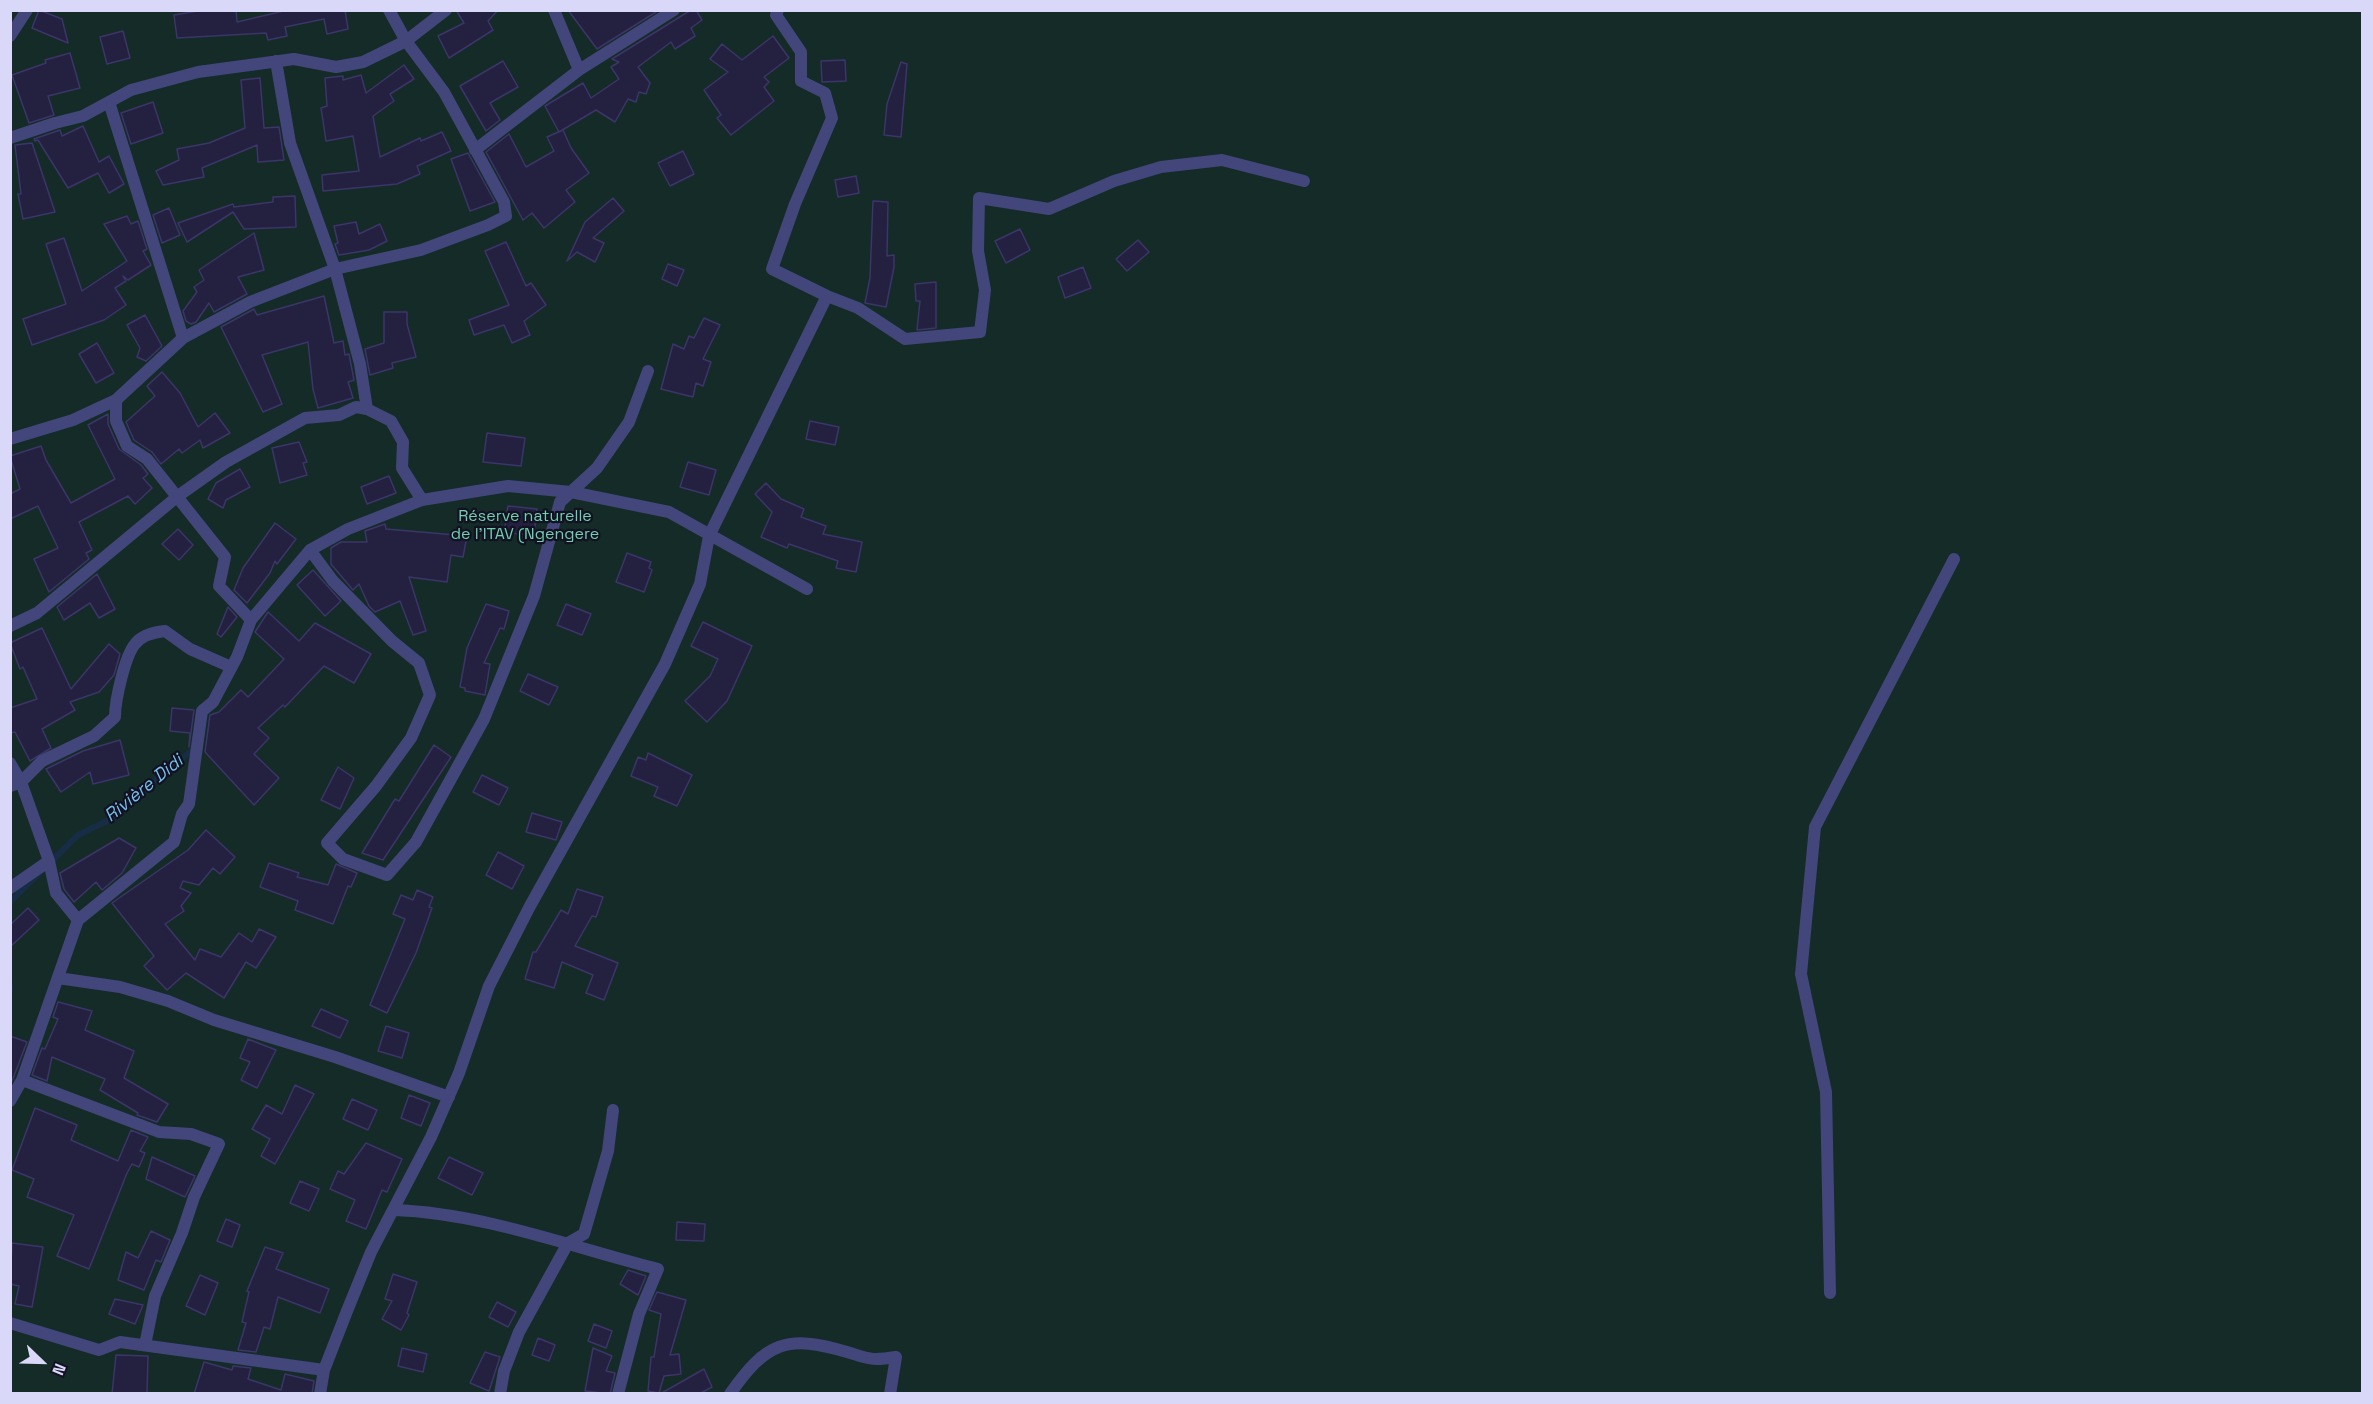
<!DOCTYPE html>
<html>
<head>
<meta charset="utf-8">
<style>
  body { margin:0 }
  #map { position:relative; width:2373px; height:1404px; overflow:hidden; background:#131122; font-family:"Space Grotesk",sans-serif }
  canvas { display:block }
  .frame { position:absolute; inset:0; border:12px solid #d9d8f9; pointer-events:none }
  .north { position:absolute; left:12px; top:1332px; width:60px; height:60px; -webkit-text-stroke:4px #131122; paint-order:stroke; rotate:113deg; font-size:16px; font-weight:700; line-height:24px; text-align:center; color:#d9d8f9 }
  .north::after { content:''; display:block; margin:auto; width:21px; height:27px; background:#d9d8f9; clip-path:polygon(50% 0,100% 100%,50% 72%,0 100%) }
</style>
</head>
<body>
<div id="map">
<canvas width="2373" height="1404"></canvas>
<div class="frame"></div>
<div class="north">N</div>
</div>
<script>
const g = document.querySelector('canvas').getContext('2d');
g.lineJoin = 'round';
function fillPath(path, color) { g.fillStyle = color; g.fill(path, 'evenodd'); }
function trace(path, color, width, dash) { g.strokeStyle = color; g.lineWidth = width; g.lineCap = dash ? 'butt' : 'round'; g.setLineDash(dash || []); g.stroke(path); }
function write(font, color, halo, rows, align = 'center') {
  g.font = font + ' "Space Grotesk",sans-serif'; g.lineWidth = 4.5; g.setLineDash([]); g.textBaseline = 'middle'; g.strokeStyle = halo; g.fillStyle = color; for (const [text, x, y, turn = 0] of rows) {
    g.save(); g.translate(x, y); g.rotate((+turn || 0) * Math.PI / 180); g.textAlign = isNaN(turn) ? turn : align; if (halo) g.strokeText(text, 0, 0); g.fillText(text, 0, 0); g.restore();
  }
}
fillPath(new Path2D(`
  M10,11H2362V1393H11Z`), '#152b28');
trace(new Path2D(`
  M10,902L78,835L115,817L154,781L195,748
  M10,985V990`), '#172d46', 6);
const building = new Path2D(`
  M39,10L62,19L68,43L32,28Z
  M204,10H236L237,22L288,10H345L348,29L327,34L324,19L285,27L287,36L268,40L266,33L177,38L174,15Z
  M456,10H498L488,21L493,30L449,58L438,36L464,23Z
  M568,10H656V12L597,49Z
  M691,10H696L702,20L691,28L695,36L675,49L671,42L638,67L650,83L646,94L639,92L636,102L628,99L615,122L596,110L559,132L545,106L583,83L591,98L619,79L611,67L619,62L612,59Z
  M123,31L130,58L107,64L100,37Z
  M773,36L789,58L764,77L769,82L764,87L774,101L731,135L717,118L721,115L704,90L728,72L710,59L722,44L742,60Z
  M70,53L80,88L48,96L54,115L29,123L12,75L46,63L45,60Z
  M845,60L846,81L822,82L821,61Z
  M503,61L518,87L490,103L500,120L486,131L460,86Z
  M901,62L907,64L901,137L884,135L887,104Z
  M404,65L414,79L390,94L394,101L373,116L380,157L420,138L421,141L442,132L451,151L417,166L420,174L397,184L323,191L322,175L359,171L353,136L326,141L321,108L327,106L325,78L343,76V80L361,75L366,93Z
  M260,78L264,128L279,127L284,160L258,162L257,145L202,168L204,177L163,185L156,171L179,160L177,149L209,143L245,128L241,80Z
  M153,102L163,133L131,144L121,113Z
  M83,126L99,162L109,156L124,184L109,193L98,173L68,188L38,140L35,141L34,139L60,130L62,136Z
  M563,130L571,148L589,173L566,190L575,202L544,228L532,213L523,220L486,152L509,134L526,167L554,151L547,137Z
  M32,143L55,212L23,219L18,194H21L15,145Z
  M683,151L694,174L670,186L658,163Z
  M468,153L495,202L470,211L451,159Z
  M856,176L859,193L838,197L835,180Z
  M295,196L296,227L244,229L233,212L187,242L178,223L233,204L234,207L273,202V197Z
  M613,198L624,211L593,238L604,243L595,262L577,252L567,261L585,222Z
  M873,201L888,202L887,256L894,255V267L886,307L865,303L870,278Z
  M169,208L180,235L162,243L153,215Z
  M127,216L131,224L138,221L147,249L143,251L151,265L128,280L123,276L126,281L115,288L126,305L104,320L32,345L23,319L66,304L46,244L64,238L82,291L127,261L104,224Z
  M356,222L359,234L380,224L387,241L369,250L339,255L335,244L338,243L334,226Z
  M1020,229L1030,250L1006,263L995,241Z
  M254,233L264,270L238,277L247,294L214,312L209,303L196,322L191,324L186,321L183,311L197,292L194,287L204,280L199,270Z
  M1138,240L1149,252L1127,271L1116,259Z
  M506,242L526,286L531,283L546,305L524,321L530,335L512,343L504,325L474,335L469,320L509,305L485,251Z
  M668,264L684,270L677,286L662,279Z
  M1083,267L1091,288L1065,298L1058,277Z
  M936,282V328L917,330L920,301H916L915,284Z
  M324,296L334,343L343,341L345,355L349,354L354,380L348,382L353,398L318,408L313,389L308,342L262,355L282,404L263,412L221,327L254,309L257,315Z
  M384,312H407V324L416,357L392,363L393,368L370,375L365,349L384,343Z
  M145,315L162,346L146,361L137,357L140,348L127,325Z
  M704,318L720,325L703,359L711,362L703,386L696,383L693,397L661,389L673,344L684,349L689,336L694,338Z
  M97,343L114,373L96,383L79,354Z
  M162,372L180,393L198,427L215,413L230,433L203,448L200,440L182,453L179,449L161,464L152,452L134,440L126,422L155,396L147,386Z
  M108,414V424L119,449L141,465L148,474L143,478L152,488L135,504L128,496L79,522L92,550L86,553L89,559L49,592L34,559L58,548L38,506L10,519V494L20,489L10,456L41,446L46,460L71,503L115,479L88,425Z
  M810,421L839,427L835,445L806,439Z
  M487,433L525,438L521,466L483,462Z
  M299,442L307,462L303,463L307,475L280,483L272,448Z
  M688,462L716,470L709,495L680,487Z
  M240,469L250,487L226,500L223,508L208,499L216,483Z
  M389,476L396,493L367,504L361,487Z
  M766,483L781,499L804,509L801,517L826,526L823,534L862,542L856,572L836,568L838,561L789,544L787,548L761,537L772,512L755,494Z
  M508,506L537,509L534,536L504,532Z
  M275,523L296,539L277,564L275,561L270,573L247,603L234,590L243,568Z
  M385,524L386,529L467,536L463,557L451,555L447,582L409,577L426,631L413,635L400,601L375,612L369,606L359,584L353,590L331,564V548L341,542H367L365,531Z
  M178,529L193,545L179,560L162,544Z
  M627,553L651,562L649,568L652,570L644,592L616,582Z
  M313,570L341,601L325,616L297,585Z
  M97,574L115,609L99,618L90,603L64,620L57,607Z
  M486,604L509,611L504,629L500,628L484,663L490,664L485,695L465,691V688L460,687L467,648Z
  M566,604L591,614L582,635L557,625Z
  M228,607L237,617L221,637L217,634Z
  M268,612L299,641L315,623L371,654L354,683L324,666L285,707L283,705L258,728L269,738L254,754L279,778L254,805L205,752L210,715L219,712L241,690L248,697L284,659L255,632Z
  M703,622L752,646L727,701L707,722L685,701L710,676L718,659L691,646Z
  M42,628L71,689L109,644L120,654L114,675L99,692L70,702L75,710L42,729L51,748L30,761L15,732L10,733V708L37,699L23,667L20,669L10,643Z
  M528,674L558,687L549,705L520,691Z
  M172,708L194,710L189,747L190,733L170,731Z
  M120,740L129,775L93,784L90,772L61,792L46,769L83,751Z
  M434,745L451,757L383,860L362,853L395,799L399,801Z
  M648,753L692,775L677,806L654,796L658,787L631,776L638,757L646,760Z
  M338,767L354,778L340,809L321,800Z
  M482,775L508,788L499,805L473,792Z
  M532,813L562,822L556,840L526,832Z
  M206,830L235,857L220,874L213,868L199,885L183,881L180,888L191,893L181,906L184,911L165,924L195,960L200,949L221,957L239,933L252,942L259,929L276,937L256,968L246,962L224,998L186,973L167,990L144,966L154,956L112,903L188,850Z
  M119,838L136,848L122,873L102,890L96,882L74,902L64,889L60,873Z
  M498,852L524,866L512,889L486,875Z
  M269,863L299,873L297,877L328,885L336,864L357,873L351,887L348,886L333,924L295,910L298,901L260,887Z
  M577,889L603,897L596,917L592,916L575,946L618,963L604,1000L586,993L593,975L562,962L554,988L525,979L533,952H536L561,910L568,914Z
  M417,890L433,897L429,907L432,908L416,953L387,1013L370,1005L405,919L393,914L401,895L413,900Z
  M28,908L39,920L10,947V925Z
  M58,1002L92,1011L85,1030L134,1051L124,1078L168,1104L157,1122L137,1115L138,1113L100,1090L105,1079L52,1057L47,1081L32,1075L42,1048L45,1049L58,1019L53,1017Z
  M321,1009L348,1021L340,1038L312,1026Z
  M386,1026L409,1033L402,1058L378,1051Z
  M10,1036L27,1042L12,1081L10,1080Z
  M248,1039L276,1050L257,1088L241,1080L250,1062L240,1058Z
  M295,1085L314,1094L275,1164L261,1156L270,1139L252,1129L266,1105L282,1114Z
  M409,1095L430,1103L421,1126L401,1118Z
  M352,1099L377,1110L368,1130L343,1119Z
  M35,1108L77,1125L71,1140L118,1161L131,1130L148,1137L140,1151L145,1153L139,1167L132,1164L127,1173L89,1269L57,1256L74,1215L27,1197L34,1179L12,1170Z
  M366,1143L402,1159L387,1192L382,1190L366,1229L346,1221L355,1200L330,1189L338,1171L344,1174Z
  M152,1157L195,1176L185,1197L146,1179Z
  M449,1157L483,1173L472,1195L438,1178Z
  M300,1181L319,1189L309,1211L290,1203Z
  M226,1219L240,1225L232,1247L217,1241Z
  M677,1222L705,1224L704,1241L676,1240Z
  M151,1231L170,1240L161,1262L156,1260L144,1290L118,1280L126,1252L138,1258Z
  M12,1243L43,1247L32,1307L15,1304L19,1286L10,1284Z
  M265,1247L283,1253L276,1269L329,1289L320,1313L278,1297L270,1329L264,1327L256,1352L238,1350L246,1323L242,1322L249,1292L247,1291Z
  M628,1270L646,1276L638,1295L620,1284Z
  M393,1274L417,1282L407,1313L409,1315L401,1330L382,1319L392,1301L385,1299Z
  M200,1275L218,1283L205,1315L186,1306Z
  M657,1292L686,1300L670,1355L679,1354L681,1374L664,1376L659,1393L648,1391L651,1357H654L661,1314L649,1310Z
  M115,1299L143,1305L135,1324L109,1314Z
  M497,1302L516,1312L508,1327L489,1317Z
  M594,1324L612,1331L606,1348L588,1341Z
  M538,1338L555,1345L549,1361L532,1355Z
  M402,1348L427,1354L423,1372L398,1366Z
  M593,1348L612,1356L606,1371L615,1373L610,1394L585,1391Z
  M485,1352L500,1357L489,1391L470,1383Z
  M116,1355L148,1356L147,1394H112Z
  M204,1362L232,1370L233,1366L251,1368L248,1379L281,1390L285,1374L314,1381L312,1394H194Z
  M704,1369L712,1387L699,1394H660Z`);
fillPath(building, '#232040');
trace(building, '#3b3569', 1.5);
trace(new Path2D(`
  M554,10L579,70
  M778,10L776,15L801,52V81L825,93L832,118L795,204L772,269L827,296
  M10,36L27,10
  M109,102L183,338
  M10,138L55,123L83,116L131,90L198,72L294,59L336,67L363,62L406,41L446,10
  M475,150L579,70L674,10
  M116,400V421L127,446L147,459L225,557L219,586L251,620
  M367,409L391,421L403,442L402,468L422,500
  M10,439L73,420L116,400L183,338L250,302L335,269L421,250L488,225L506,216L504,202L444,92L406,41L389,10
  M310,550L333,581L392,641L419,663L430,695L411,738L376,786L327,843L343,859L387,875L416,842L484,719L534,596L560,502L597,468L629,422L648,371
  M10,626L37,613L178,496L226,462L305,418L339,415L356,407L367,409L360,364L335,269L290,143L276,61
  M10,763L21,782L49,861L56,893L78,920
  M10,786L21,782L42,761L94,736L115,717C115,700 125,656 135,644C142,635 155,632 165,631L190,649L231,667
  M10,888L49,861
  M58,978L120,987L168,1001L214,1020L335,1057L449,1097
  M22,1080L159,1132L191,1134L219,1144L194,1197L182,1233L155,1296L145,1345
  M10,1101L22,1080L78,920L174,842L182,814L189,804L202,711L213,702L237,657L251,620L310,550L348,529L422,500L508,486L571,492L669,512L807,589
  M394,1210C483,1213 571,1247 658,1269L639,1314L618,1394
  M1830,1293L1826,1092L1801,974L1815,827L1954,559
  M10,1323L99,1350L120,1342L324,1370
  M320,1394L324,1370L347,1311L371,1252L431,1137L459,1073L489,986L530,906L665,664L700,584L709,536L827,296L858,308L905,339L980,332L985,290L978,251L979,198L1049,209L1114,181L1161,167L1222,160L1304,181
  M500,1394L504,1371L519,1332L568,1243L584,1234L608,1151L613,1110
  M730,1394C766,1342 787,1334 847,1352C870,1359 871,1361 896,1357L890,1394`), '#43467b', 12);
write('16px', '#6ed0ae', '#131122', [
  ["Réserve naturelle",525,517],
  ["de l'ITAV (Ngengere",525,535]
]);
write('italic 18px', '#74bfeb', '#131122', [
  ["Rivière Didi",144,789,-39]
]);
</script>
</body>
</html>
